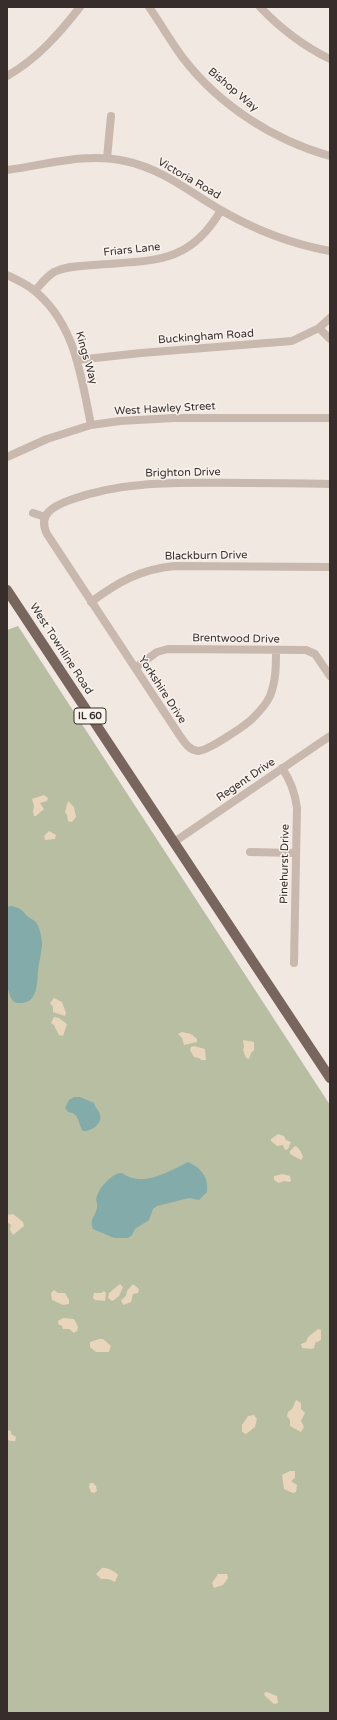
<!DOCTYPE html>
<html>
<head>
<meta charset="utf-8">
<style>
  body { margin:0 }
  #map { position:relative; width:337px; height:1720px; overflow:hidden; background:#f1e8e1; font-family:"Varela Round",sans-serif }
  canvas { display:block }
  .frame { position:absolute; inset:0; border:8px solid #372e2b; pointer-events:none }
</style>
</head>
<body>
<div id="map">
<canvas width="337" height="1720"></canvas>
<div class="frame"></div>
</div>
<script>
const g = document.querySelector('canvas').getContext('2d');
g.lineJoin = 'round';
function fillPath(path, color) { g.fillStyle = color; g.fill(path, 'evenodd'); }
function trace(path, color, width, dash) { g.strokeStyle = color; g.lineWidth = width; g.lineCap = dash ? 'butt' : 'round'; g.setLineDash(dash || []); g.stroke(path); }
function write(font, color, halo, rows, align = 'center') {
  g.font = font + ' "Varela Round",sans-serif'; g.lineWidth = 3; g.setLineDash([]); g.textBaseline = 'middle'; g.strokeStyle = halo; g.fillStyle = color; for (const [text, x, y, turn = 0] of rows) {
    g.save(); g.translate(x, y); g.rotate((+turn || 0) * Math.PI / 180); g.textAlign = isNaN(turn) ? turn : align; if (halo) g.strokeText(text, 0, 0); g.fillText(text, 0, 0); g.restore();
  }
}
fillPath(new Path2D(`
  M18,626L330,1105V1713H7V630Z`), '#b7bea2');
fillPath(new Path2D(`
  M44,795L48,798L47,801L40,803L44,809L36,816H34L33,812L34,806L32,799Z
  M68,801L74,807L76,817L72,822L68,821L67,815L65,812Z
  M49,831L56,835L55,839L45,840L44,836Z
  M54,998L62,1002L66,1013L65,1016L53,1012V1007L50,1003Z
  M54,1017L59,1018L67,1024L63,1036L59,1035L54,1025L51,1023Z
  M182,1032L191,1034L197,1039V1042L184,1045L182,1038L178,1034Z
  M243,1040L254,1042V1050L251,1053L249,1059L246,1058L243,1050L244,1047Z
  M194,1046L205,1049L206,1060H201L199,1058L194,1057L190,1050L191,1047Z
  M278,1134L284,1136L286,1140L291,1142L288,1149L285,1150L283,1145L277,1146L271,1141V1139Z
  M295,1146C298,1146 302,1153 303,1157L301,1160L290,1154V1151Z
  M283,1174L290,1176L291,1181L289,1182L284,1181L279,1183L274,1180V1176Z
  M13,1214L23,1222L24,1226L13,1235L10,1230L11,1225L7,1222V1215Z
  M120,1284L123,1287L119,1296L114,1300L112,1301L108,1298L109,1293Z
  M133,1284L139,1289L138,1293L133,1294L131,1302L123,1305L121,1300L126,1296L127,1291Z
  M54,1290L58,1293H65L69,1300V1304L63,1305L52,1300L51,1293Z
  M104,1291L106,1293L105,1301L95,1300L93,1298L94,1293H101Z
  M63,1318L74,1319L78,1327L77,1331L74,1333L69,1329H63L62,1326L58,1324V1321Z
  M318,1329L321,1330V1340L315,1343L314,1348L311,1349L302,1348L301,1344L306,1342L308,1337Z
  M99,1339H103L111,1346L109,1352H96L90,1347V1342Z
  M296,1400L301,1403V1409L305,1413L301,1421L304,1427L301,1432L290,1426V1420L287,1416L288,1412L292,1409Z
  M254,1415L257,1419L255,1427L246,1434L242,1432V1425L248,1416Z
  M7,1430L11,1431V1434L16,1437L15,1441H11L8,1440L7,1443Z
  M290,1471H295V1478L291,1481L297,1485L296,1492L293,1493L284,1489L282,1475Z
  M90,1483H93L96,1486L97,1491L94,1493L91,1492L89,1487Z
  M102,1568C106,1567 116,1572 118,1575L115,1582L108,1579H101L96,1574Z
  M218,1574H227L228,1578L223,1585L214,1588L212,1583Z
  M267,1692L277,1696L278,1703L274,1704L265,1696L264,1693Z`), '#e8d5bc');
fillPath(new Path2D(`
  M11,906C19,907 22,910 27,916C29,918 32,919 35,921C40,926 42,939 42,946C41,954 39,963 38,971C37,982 38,1003 21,1003C10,1004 10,994 7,986V907Z
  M74,1097H80L94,1103C95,1108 99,1110 100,1115C103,1124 90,1132 83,1131C77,1123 81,1114 68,1112L65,1108L69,1100Z
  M188,1162C201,1168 209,1177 207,1192L199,1200L189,1198L157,1206L153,1209L149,1220L135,1229L132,1235L128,1238H114L93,1229C89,1219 95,1217 97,1208C98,1204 95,1200 97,1196C100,1187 112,1173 122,1173C142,1188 168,1172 188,1162Z`), '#83aba9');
trace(new Path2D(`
  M149,7C161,24 171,42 183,58C219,105 273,140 330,156
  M260,7C281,29 303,46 330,59
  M7,76C37,59 59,34 80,7
  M107,158L111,116
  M7,170C46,165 86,152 125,161C160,168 189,191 219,209C253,229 291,244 330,251
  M7,275C15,279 24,283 31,288C75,321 81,376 91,425
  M35,291C41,284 46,277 54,272C66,266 80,266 93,265C151,260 189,266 221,210
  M319,328L330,339
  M77,360L141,353L292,341L319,328L330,318
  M7,457L47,439L91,425L120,421L174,418H330
  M33,513L45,517
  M91,602C118,582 141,569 175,566L330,567
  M276,651C276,666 276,681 270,696C266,705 260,711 253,718C246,725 208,751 198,751C189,750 185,743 180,736L47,534C37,514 54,506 70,500C127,479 188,483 248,483C275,483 303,483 330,484
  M135,668L157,652L168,649L306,650L315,654L330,676
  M282,768C291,781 295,792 297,808L294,963
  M174,842L330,736
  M250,852L295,853`), '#c8b8ae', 8);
trace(new Path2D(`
  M7,590L330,1078`), '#77655e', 10);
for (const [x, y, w] of [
  [90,716,32]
]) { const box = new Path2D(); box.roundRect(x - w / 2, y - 8, w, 16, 3); g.fillStyle = '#f9f2ed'; g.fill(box); trace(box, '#372e2b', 1); }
write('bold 10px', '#372e2b', null, [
  ["IL 60",90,716]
]);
write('11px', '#372e2b', '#f9f2ed', [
  ["Bishop Way",233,90,40],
  ["Victoria Road",189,179,30],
  ["Friars Lane",132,250,-6],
  ["Buckingham Road",206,337,-4],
  ["Kings Way",86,358,74],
  ["West Hawley Street",165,409,-3],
  ["Brighton Drive",183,473,-1],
  ["Blackburn Drive",206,556,-1],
  ["Brentwood Drive",236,639,1],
  ["West Townline Road",61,649,57],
  ["Yorkshire Drive",162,690,57],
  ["Regent Drive",246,780,-34],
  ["Pinehurst Drive",285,864,-89]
]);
</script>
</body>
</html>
